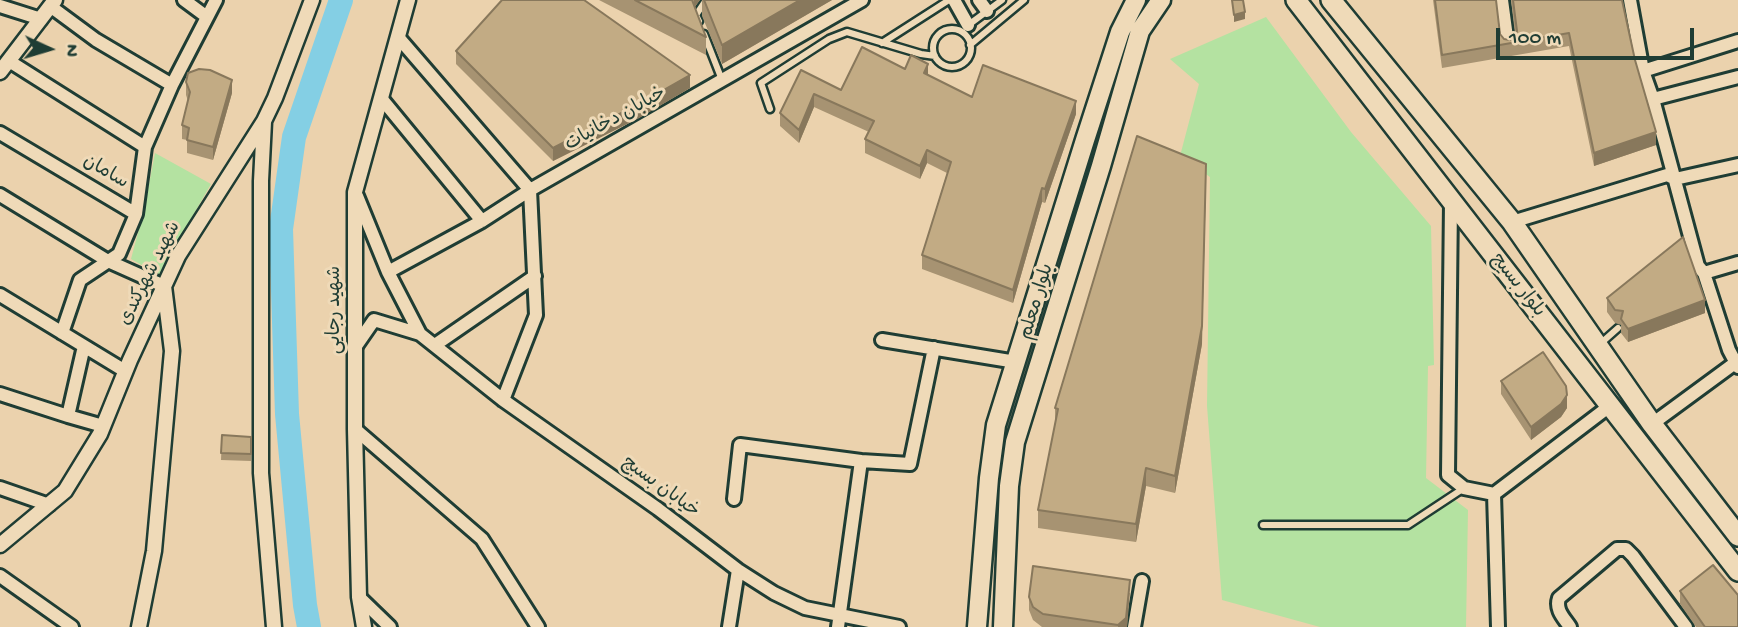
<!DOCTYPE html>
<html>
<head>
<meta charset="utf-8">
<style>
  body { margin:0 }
  #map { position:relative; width:1738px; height:627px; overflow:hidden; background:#ebd2ad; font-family:"Gochi Hand",sans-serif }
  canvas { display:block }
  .north { position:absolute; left:14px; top:14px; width:70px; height:70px; -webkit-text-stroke:5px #efdab8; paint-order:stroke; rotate:94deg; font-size:19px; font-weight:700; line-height:28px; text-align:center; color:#1f3d34 }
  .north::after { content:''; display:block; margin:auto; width:24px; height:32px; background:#1f3d34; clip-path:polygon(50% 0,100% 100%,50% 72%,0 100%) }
  .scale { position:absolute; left:1496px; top:28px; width:198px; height:32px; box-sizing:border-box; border:4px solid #1f3d34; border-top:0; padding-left:9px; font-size:21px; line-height:24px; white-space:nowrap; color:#1f3d34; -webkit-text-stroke:5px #efdab8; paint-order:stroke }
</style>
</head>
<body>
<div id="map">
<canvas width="1738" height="627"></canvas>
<div class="north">N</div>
<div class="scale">100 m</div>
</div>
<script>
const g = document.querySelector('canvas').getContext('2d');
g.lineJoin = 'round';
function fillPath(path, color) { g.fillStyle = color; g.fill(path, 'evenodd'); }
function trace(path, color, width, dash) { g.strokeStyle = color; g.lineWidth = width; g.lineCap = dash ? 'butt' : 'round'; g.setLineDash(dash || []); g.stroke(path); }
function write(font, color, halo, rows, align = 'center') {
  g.font = font + ' "Gochi Hand","Playpen Sans Arabic",sans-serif'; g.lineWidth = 6; g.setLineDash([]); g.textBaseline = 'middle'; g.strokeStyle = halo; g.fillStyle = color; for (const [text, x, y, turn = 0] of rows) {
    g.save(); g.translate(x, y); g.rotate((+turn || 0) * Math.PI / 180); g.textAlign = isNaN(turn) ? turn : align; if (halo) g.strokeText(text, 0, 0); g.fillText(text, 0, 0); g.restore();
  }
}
fillPath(new Path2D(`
  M1266,17L1351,132L1431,226L1434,365L1428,366L1426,478L1468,510L1466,627H1320L1222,600L1207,406L1210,177L1180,156L1199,84L1170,59Z
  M155,153L211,184L159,275L131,259L144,210Z`), '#b4e2a1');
trace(new Path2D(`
  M309,627L305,605L287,414L281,229L294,137L341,0`), '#84cfe4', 24);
const service = new Path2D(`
  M699,21L696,15L706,0
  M967,26L1002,0
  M933 48a19 19 0 1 1 38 0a19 19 0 1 1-38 0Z
  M704,34L722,80
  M882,43L949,0
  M970,45L1024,0
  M770,109L761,83L829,39L847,32L921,54L935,56
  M1600,344L1618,328
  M1263,525H1408L1464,488`);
const minor = new Path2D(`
  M184,0L207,17
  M954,0L968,25
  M979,0L987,11
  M1502,0L1508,45
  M1630,0L1643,71L1653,99L1698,266L1704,273L1729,350L1738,367
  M0,6L41,19
  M50,6L96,40L172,85
  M398,37L530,190L536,315L503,400
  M9,61L145,147
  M1643,71L1738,41
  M381,98L482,221
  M1653,99L1738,77
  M0,133L136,214L119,254L80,280L62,333
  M1675,179L1738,165
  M0,195L108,261L164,286
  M1451,202L1448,475L1464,488L1494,494
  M136,214L145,147L172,85L216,0
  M1512,222L1667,175L1675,179
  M388,272L482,221L530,190L862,0
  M1704,273L1738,263
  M0,295L125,371
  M420,334L503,400L658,509L738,570L774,593L805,608L899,627
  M882,340L1016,362
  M435,345L535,276
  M356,346L374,320L420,334L388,272L357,196
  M0,394L68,416L84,346
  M68,416L103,426
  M1652,424L1735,363
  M355,429L482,539L538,627
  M0,488L49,505
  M734,499L740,445L861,461L910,464L934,348
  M0,576L72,627
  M359,597L390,627
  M729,627L738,570
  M838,627L861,461
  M1134,627L1142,581
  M1498,627L1494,494L1611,405
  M1570,627C1564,618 1555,610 1559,598L1617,549H1626L1633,556L1686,627`);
const tertiary = new Path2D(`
  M0,72L55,0
  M264,122L261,181V473L274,627
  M0,545L65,491L100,434L130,360L178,256L264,121L275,98L312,0
  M139,627L154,551L172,351L164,286
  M364,627L359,597L355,429V192L408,0`);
const secondary = new Path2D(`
  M977,627L989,478L996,425L1085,140L1120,32L1136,0
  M1003,627L1009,486L1015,442L1101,166L1140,31L1161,0`);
const primary = new Path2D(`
  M1296,0L1738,571
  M1331,0L1512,222L1652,424L1738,536`);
trace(service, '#1f3d34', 11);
trace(minor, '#1f3d34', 18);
trace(tertiary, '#1f3d34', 19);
trace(secondary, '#1f3d34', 23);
trace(primary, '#1f3d34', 24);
trace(service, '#efdab8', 6);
trace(minor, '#efdab8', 12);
trace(tertiary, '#efdab8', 14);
trace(secondary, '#efdab8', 18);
trace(primary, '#efdab8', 19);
fillPath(new Path2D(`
  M599,0H700L694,7L706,37V55Z
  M702,0H832L722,64L702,16Z
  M1433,0H1496L1500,34L1504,39L1510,40L1514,38L1515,34L1511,0H1622L1635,60L1656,145L1594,166L1569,46L1442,68Z
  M456,51L690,88L639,118L553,161L456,64Z
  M801,70L841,90L928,76L972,97L1076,114L1045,203L1042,202L1013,303L922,269V255L947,173L927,163L920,179L865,153V139L869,132L814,107L799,143L780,126V113Z
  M186,82L232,93L213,160L187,153V140L182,139V125L188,101L186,95Z
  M1607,298L1705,313L1628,342L1621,333V325L1615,323L1607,312Z
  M1202,344L1175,493L1146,486L1136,542L1038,528V510L1055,424V408Z
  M1501,381L1567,408L1561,417L1531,440L1501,394Z
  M222,435L251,437V461L221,460Z
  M1680,591L1738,627H1696L1680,604Z
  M1130,593L1127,627H1042L1033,620L1029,610V597Z`), '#a79372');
fillPath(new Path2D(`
  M694,0H700L694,8Z
  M800,0H832L722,64V45Z
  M1245,12V19L1234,22V15Z
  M928,64V77L924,73Z
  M690,75V88L639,118L553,161V148Z
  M232,80V93L213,160V147Z
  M814,94V107L799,143V130Z
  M1076,101V114L1045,203V189Z
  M1656,132V145L1594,166V153Z
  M927,150V163L920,179V166Z
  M1206,182L1202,344L1175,493V476Z
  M1042,188V202L1013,303V290Z
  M1705,300V313L1628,342V329Z
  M1567,395V408L1561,417L1531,440V427Z
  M1146,468V486L1136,542V524Z
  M1130,580L1127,627H1118V625Z`), '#88785c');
const building = new Path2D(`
  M502,0H584L690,75L639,104L553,148L456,51Z
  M635,0H692L706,37Z
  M704,0H800L722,45Z
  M1232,0H1243L1245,12L1234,15Z
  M1435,0H1496L1500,34L1504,39L1510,40L1514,38L1517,31L1513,0H1622L1635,60L1656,132L1594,153L1569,33L1442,55Z
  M862,47L905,69L911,55L928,64L924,73L972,97L983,65L1076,101L1045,189L1042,188L1013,290L922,255L951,162L927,150L920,166L865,139L874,121L814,94L799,130L780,113L801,70L841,90Z
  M199,69L210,70L232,80L213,147L187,140L189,128L182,125L190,92L186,82L188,73Z
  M1137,136L1206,164L1202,326L1175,476L1146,468L1136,524L1038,510L1058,409L1055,408Z
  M1683,237L1705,300L1628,329L1621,319L1623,311L1615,310L1607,298Z
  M1543,352L1566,386L1567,395L1561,404L1531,427L1501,381Z
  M222,435L251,437V454L221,453Z
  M1713,565L1738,595V627H1705L1680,591Z
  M1033,566L1130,580L1126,618L1118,625L1043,614L1033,607L1029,597Z`);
fillPath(building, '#c2ab84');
trace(building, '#88785c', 2);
write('19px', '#1f3d34', '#efdab8', [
  ["خیابان دخانیات",616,120,-29],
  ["سامان",105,173,30],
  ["شهید شهرکندی",151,274,-63],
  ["بلوار بسیج",1517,286,52],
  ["بلوار معلم",1038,302,-73],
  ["شهید رجایی",336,310,-90],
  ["خیابان بسبچ",660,488,36]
]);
</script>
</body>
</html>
